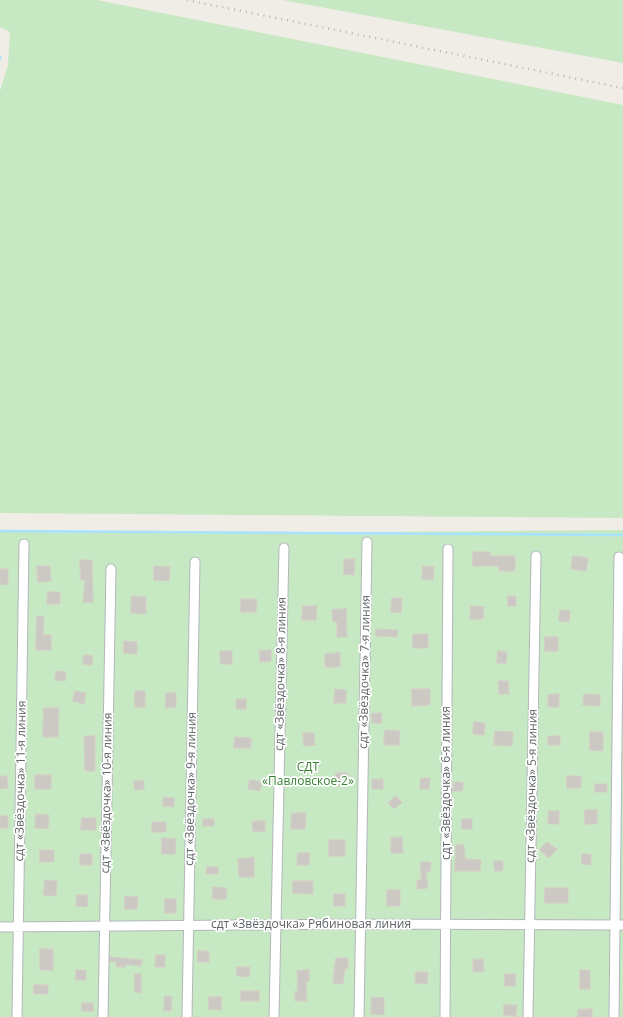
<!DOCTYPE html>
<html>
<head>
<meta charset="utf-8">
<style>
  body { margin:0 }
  canvas { display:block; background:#f0ede6 }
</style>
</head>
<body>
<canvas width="623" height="1017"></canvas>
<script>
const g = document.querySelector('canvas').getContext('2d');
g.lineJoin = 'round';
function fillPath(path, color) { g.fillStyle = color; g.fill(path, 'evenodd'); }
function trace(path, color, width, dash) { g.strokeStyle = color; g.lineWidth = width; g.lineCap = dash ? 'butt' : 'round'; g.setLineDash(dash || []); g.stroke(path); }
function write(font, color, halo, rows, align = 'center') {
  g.font = font + ' "Open Sans",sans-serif'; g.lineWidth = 3.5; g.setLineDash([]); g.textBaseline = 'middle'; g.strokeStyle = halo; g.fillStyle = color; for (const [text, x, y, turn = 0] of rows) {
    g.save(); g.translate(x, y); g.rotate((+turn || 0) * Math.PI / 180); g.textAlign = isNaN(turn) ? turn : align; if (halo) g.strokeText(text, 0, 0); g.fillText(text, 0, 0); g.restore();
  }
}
fillPath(new Path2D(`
  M0,0H97L623,105V518L0,513V91L8,65L10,32L0,27Z
  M283,0H623V63Z
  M623,530V1017H0V531L249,533Z`), '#c6e8c3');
trace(new Path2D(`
  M0,57V59
  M0,531L623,535`), '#a7e2ff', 2.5);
const building = new Path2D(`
  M473,552H490V556H515V571H499V566H473Z
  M573,556L588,558L586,571L571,569Z
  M344,559H355L354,575L344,574Z
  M80,560H92L93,602H83L85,580H81Z
  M37,566H50L51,581L38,582Z
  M154,566L170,567L169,581L154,580Z
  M423,566L434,567L433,580L422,579Z
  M0,569H8V585L0,584Z
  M48,592H60V604H47Z
  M132,596L146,597V614L131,613Z
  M508,596H516V606H508Z
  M392,598H402L401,613L391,612Z
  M241,599H257L256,612H241Z
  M303,606H317L316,620H302Z
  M471,606L484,607L483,619H470Z
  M346,609L347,637H337V622H333L332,610Z
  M560,610L570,611L569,622L559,621Z
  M37,616H44L43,635H51V650H36Z
  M376,629L398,630L397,637L376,636Z
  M413,634H428V648H413Z
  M545,637H558V651H545Z
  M124,641L137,642V654L124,653Z
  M271,650V661L260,662L259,651Z
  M220,651H232V664H221Z
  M498,651L507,652L506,663H497Z
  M340,653V667H325V654Z
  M84,655L93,656L92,665L83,664Z
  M56,671L66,672L65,681L55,680Z
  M499,681H508L509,694H499Z
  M335,689L346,690V703H334Z
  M412,689H430V705L412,706Z
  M75,691L86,693L84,704L73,701Z
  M135,691H145V707H135Z
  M166,693H176V707L166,708Z
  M559,694V707H548V695Z
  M584,694L600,695V706L583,705Z
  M246,699V709H236V700Z
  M44,708H59L58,737H43Z
  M381,713L382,723H372L371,714Z
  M474,722L485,723L484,735L473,734Z
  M385,730L400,731L399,745H384Z
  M495,731L513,732L512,746L494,745Z
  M590,732H603V751L590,750Z
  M303,733H314L315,745L304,746Z
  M95,736V771H85L84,737Z
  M548,736H560V745H548Z
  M235,737L251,738V748H234Z
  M336,773H348L347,786H336Z
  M35,775H51V789H35Z
  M0,776H7L8,788L0,789Z
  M567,776H581V788H567Z
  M421,778H430L429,789H420Z
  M383,779V789H372V780Z
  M250,780L262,782L260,791L248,789Z
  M134,781H144V789L135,790Z
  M454,782H463V791H453Z
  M595,784H607V792H595Z
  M396,796L402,803L394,809L388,803Z
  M164,797L174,798V807L163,806Z
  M585,810H597V824H585Z
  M549,811H559V824H548Z
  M292,813H306L305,829H291Z
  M36,814L49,815L48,829L35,828Z
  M0,816H8V828H0Z
  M82,818H96V830H81Z
  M203,819H214V826H203Z
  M462,819H472V829H462Z
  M253,821H265V832L253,831Z
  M152,822H166V832H152Z
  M402,837L403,853H391V838Z
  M162,838L176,839L175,854H162Z
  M329,840H345V856H329Z
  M547,842L557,849L549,858L540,850Z
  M456,845H464L465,859L481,860L480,871H455Z
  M40,850H54V862H40Z
  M298,853H310L309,865H297Z
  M80,854H92V865H80Z
  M582,854H591V865L582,864Z
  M254,858V877H239L238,859Z
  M494,861H503V871H495Z
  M421,862H431L430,872L426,871L428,888L417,889V880H421Z
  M207,867H218V874H206Z
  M45,880L57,881L56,896L44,895Z
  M293,881H313V894L293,893Z
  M213,887L227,888L226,899H213Z
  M545,888H568V903H545Z
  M387,890H400V906H387Z
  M334,894H345V906H334Z
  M77,895H88L87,907L76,906Z
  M125,896L138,897L137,909H125Z
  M165,899H176V913H165Z
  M40,949H53V970H40Z
  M198,951H209V962H198Z
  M156,955H165V967H155Z
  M110,957L142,960L141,966L126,964V967H116V962L110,961Z
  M336,958H348V969H345L343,984L333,983Z
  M483,959L484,971L473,972V960Z
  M237,967H250L249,977L237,976Z
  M76,970H86V980H76Z
  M309,970V981H306L307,1001H295V991H298L297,971Z
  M580,970H590V989H580Z
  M416,972H428L427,984L415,983Z
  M135,974H141V993L135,992Z
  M505,974H516L515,986H505Z
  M34,985H48V994H34Z
  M241,991H259V1001H241Z
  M165,996L172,997L171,1011H164Z
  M209,997H222L221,1010L209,1009Z
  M372,997L384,998V1015L371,1014Z
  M82,1003H93L94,1011H82Z
  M504,1005H517L516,1016L504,1015Z
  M592,1009V1017H578V1010Z`);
fillPath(building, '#ccc8c3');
trace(building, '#d5cec4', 1);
const minor = new Path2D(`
  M0,927L361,924L623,925
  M17,1017L24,544
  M103,1017L111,569
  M187,1017L195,562
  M274,1017L284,548
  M359,1017L367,542
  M445,1017L448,549
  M528,1017L536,556
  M614,1017L619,557`);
trace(minor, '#b3b7bb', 11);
trace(minor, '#fff', 9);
trace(new Path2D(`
  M187,0L623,88`), '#b5b6b7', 2.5, [1, 5]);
write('12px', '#5e6367', '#fff', [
  ["сдт «Звёздочка» 7-я линия",365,672,-89],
  ["сдт «Звёздочка» 8-я линия",281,674,-89],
  ["сдт «Звёздочка» 11-я линия",21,781,-89],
  ["сдт «Звёздочка» 6-я линия",447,783,-90],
  ["сдт «Звёздочка» 5-я линия",532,786,-89],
  ["сдт «Звёздочка» 9-я линия",191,789,-89],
  ["сдт «Звёздочка» 10-я линия",107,793,-89],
  ["сдт «Звёздочка» Рябиновая линия",311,925]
]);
write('12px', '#378132', '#fff', [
  ["СДТ",308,768],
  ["«Павловское-2»",308,782]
]);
</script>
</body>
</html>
